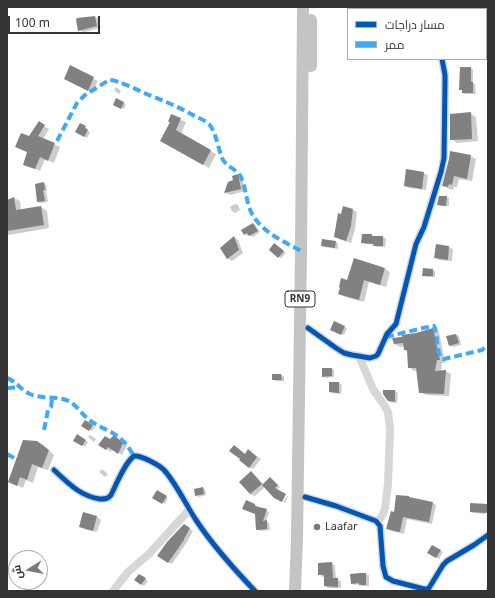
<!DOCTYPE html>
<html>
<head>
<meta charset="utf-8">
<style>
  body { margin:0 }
  #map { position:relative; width:495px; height:598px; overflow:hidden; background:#fff; font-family:"Noto Sans",Cairo,sans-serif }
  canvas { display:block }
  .frame { position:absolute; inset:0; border:8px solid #333; pointer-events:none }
  .legend { position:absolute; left:347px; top:8px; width:140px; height:52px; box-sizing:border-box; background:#fff; border:1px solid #adadad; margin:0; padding:5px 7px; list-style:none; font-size:12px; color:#333 }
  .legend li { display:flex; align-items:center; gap:8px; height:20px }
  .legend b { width:20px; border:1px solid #adadad }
  .north { position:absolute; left:8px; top:550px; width:40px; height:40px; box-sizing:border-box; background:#fff; border:1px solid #adadad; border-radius:50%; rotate:259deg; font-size:11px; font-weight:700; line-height:16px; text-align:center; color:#333 }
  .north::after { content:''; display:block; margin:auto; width:14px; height:18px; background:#7a7a7a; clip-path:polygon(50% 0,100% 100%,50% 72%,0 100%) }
  .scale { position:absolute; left:8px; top:16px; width:92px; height:18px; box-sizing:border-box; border:2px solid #333; border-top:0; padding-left:5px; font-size:12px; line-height:14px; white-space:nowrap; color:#333; -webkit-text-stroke:3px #fff; paint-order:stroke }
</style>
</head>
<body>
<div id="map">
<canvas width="495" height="598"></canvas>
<div class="frame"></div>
<ul class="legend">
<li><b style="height:5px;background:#0057b8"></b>مسار دراجات</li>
<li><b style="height:5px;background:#3fa9f5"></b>ممر</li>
</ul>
<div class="north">ش</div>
<div class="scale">100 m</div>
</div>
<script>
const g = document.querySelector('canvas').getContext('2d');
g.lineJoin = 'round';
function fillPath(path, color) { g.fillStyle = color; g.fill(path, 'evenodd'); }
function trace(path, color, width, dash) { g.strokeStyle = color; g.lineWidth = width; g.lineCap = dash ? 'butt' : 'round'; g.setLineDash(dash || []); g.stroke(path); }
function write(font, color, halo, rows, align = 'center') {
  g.font = font + ' "Noto Sans",sans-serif'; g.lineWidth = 4; g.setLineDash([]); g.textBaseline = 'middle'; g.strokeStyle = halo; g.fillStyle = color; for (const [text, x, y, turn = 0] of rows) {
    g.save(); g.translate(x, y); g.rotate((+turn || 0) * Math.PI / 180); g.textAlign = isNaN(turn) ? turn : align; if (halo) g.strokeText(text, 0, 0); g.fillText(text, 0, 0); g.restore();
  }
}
fillPath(new Path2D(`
  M95,17L99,19L101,28L84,32L79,30Z
  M71,67L98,81L92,92L69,81Z
  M471,68L473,70V83L475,84L476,94H465L463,93Z
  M116,87L121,91L119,94L114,90Z
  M116,99L126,104L124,109L114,104Z
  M470,113L476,117L478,141L457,143L451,139Z
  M172,116L186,122L181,134L216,154L209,168L161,140L171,122Z
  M39,123L49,129L43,139L60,147L54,163L45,159L40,171L24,164Z
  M80,125L88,129L87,130L90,132L87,138L76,132Z
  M470,156L476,159L472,181L459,179L457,187H454L453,190L449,189L444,186Z
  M423,173L428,175L426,190L409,188L405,186Z
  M238,176L242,178L245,191L230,195L226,193L228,183L234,181Z
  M43,183L46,185L47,191H46L48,202L41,203L38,202Z
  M446,197L449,198V206H441L439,205Z
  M14,198L20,201L21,210L41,207L47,211L49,228L9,235L7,233V201Z
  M235,204L238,205L240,210L235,213L232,211L230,207Z
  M353,210L357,212L355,229L351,243L339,239L335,237L342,216Z
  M253,224L255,225L260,232L253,237L249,235L248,236L245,234L242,230Z
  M372,235L374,237H383L386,239L385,247H377L375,245L365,244L362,242Z
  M234,237L238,240L243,253L232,261L227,258Z
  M336,242L338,243V249L325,247L322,245Z
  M277,246L286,253L281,258L279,257Z
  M449,247L453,249L452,261L439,260L435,257Z
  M354,259L385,269L390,272L386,287L369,282L364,302L345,297L340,294L341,288L348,281Z
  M433,270L435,271V277H426L424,275Z
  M344,327L347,328L344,335L334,331Z
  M433,329L439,332L445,363H442L441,372L446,371L451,374L449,396L426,395L420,392L417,371H414L409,367L408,352L405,350V346L400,347L394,344L417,334Z
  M456,335L459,336L461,345L453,347L450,346Z
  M332,369L334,370V377L326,378L323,376Z
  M281,375L284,376V381H276L273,380Z
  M330,383H339L342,385L341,394L332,393L330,392Z
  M384,391H395L398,393L397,403L392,402L389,401Z
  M85,421L95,427L92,431L82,425Z
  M77,435L88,442L85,447L74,440Z
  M90,435L96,439L94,442L88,437Z
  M114,436L127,446L122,455L113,449L111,452L100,445L110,440Z
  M37,442L43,445L54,455L48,470L38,467L33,483L26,480L23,488L9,482Z
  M248,450L261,459L253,469L249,467L245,454Z
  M102,469L108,474L105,477L99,472Z
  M251,473L255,475L264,485L272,480L280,487L277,490L265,487L255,496L250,494L240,482Z
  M203,488L205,489L206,495L199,497L196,495Z
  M157,492L168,498L165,504L154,498Z
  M287,496H288L285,503L283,502Z
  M413,499L432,503L436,505L432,524L407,519L404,534L391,531L388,528L395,513Z
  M255,505L257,506V507L269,512L266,521L269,523L270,530L260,531L257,529Z
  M486,506L485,514L474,513L471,512Z
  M97,517L101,520L97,532L84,529L80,526Z
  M184,525L193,531L187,542L172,564L168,562Z
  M432,546L443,552L439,559L429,552Z
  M332,563L335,566L336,579L341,581V588H328L325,586V576L323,577L319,574Z
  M366,574L369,575V586H362L360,584L354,585L352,583L351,575Z
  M139,575L148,581L144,586L136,580Z
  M487,582H488V591H486Z`), '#0003');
fillPath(new Path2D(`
  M95,16L97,26L78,31L76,20L77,18Z
  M70,65L94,77L88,91L64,79Z
  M460,67H471V82H473V93H462V90H459Z
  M116,98L124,102L121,109L113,105Z
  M471,112L472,139L450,140V114Z
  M171,114L181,118L176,130L211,150L203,165L160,141L170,122H168Z
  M39,121L45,125L38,136L55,143L48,161L40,157L35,169L23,165L27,152L15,147L21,133L29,136Z
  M80,123L86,126L85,128L88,130L84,137L75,132Z
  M450,151L471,155L467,179L454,176L452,185L449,184L448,187L442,186L449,159Z
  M406,169L424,172L422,189L404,186Z
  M238,174L241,189L224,193L228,182L233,180L232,176Z
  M44,182L45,190H43L45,201L37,202L35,184Z
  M439,196H447L446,206L437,205Z
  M14,197L16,210L41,206L44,225L7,231V200Z
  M343,206L353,209L351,226L346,241L334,237L338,213L341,214Z
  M253,223L258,231L249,236L247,233L244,235L241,230Z
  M362,234H372V236H383V246H373L374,244L361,243Z
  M234,236L239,250L227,259L220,248Z
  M322,239L336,241L335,248L321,246Z
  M274,243L284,251L278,258L269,250Z
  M436,244L449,246L448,260L434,258Z
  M354,258L385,268L380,285L364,280L359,300L338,294L340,288L339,287L341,278L347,280Z
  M423,268L433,269V276H422Z
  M334,321L345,326L341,335L330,330Z
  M433,328L440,360H437L435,371L446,370L444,394L419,393L416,368H408L407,350H404L403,343L394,344L392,338L402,337V335L416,333Z
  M456,334L459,343L449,346L446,336Z
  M322,368H332V376L322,377Z
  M272,374H281L282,380H272Z
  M329,382H339V393L329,392Z
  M383,390H395V402L388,401L383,394Z
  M85,420L93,425L89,431L81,426Z
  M77,434L86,440L82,446L73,441Z
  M114,435L123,443L118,454L108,447L106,450L98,445L105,436L110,439Z
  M23,440L37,441L49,450L42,468L32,464L27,480L20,477L17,486L8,482Z
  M234,445L245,454L248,449L257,457L249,468L239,460L240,459L229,451Z
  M251,471L262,484L250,494L239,482Z
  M270,477L278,485L275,488L286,494L282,502L274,498L262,485Z
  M203,487L204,494L195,496L194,489Z
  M157,490L167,496L162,504L152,498Z
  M396,495L409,496V497L433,502L429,522L403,517L400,532L386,529L391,511L394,512Z
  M246,500L255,504V506L267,509L263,521L267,520V529L256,530L255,514L242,509Z
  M470,503L488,504V513L470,512Z
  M83,512L97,516L93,531L79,527Z
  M184,524L190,528L184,539V540L168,563L157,556L167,542Z
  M432,545L441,550L436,558L427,553Z
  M332,562L333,578H338V587L324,586V575H318V563Z
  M360,573H366V585H359V583L351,584L350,574Z
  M139,574L146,578L141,585L134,580Z`), '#818181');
trace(new Path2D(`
  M440,7V9
  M308,328L336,348L344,353L352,355L370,358L376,356L378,354L387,334L396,324L416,244L424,227L441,172L444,158L445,82V75L442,59
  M359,356L373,389L384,405L388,412L389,420L390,430L388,484L385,508L383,514L378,522
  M54,470C68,483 80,496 100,499C105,499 108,499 111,495C117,483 124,464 134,456C141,455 159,465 164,470C176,483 186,505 196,520C213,546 233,568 255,591
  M305,497L336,506L376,521L380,526L383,566L386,577L393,581L424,589H427L429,588L443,565L447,561L474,545L488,535
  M113,591L128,572L149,554L189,510`), '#d7d7d7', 8);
trace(new Path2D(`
  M311,66V20
  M295,591L297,539L301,251L303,7`), '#c4c4c4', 12);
trace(new Path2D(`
  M57,141L77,103L85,95L109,80C119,80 139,91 149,95C164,101 179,107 193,115C198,118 205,120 209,124C216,132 218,148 222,158C226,167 237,169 241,177C245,186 246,197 249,207C257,230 281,240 301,251
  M386,337L423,328L434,326C439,336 435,350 442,359H444L482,350L488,345
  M7,378C16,381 21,390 30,394C41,399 54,396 66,400C75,403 80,412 87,418C97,427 111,430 121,439C127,444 130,450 134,456
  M7,388L20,387
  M44,430L48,410L51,407L52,398
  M7,454L14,458`), '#3fa9f5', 4, [8, 4]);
trace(new Path2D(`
  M308,328L336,348L344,353L352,355L370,358L376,356L378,354L387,334L396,324L416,244L424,227L441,172L444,158L445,82V75L442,59
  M54,470C68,483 80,496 100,499C105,499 108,499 111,495C117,483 124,464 134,456C141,455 159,465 164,470C176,483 186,505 196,520C213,546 233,568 255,591
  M305,497L336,506L376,521L380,526L383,566L386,577L393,581L424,589H427L429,588L443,565L447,561L474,545L488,535`), '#0057b8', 5);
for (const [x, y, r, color] of [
  [317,527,4,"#7a7a7a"]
]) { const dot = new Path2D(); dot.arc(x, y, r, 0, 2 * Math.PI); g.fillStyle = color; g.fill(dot); trace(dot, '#fff', 1.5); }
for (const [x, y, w] of [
  [300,299,30]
]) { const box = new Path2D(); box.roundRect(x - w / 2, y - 8, w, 16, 3); g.fillStyle = '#fff'; g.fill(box); trace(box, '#333', 1); }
write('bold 10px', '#333', null, [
  ["RN9",300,299]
]);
write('11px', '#333', '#fff', [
  ["Laafar",325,527]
], 'left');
</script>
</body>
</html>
